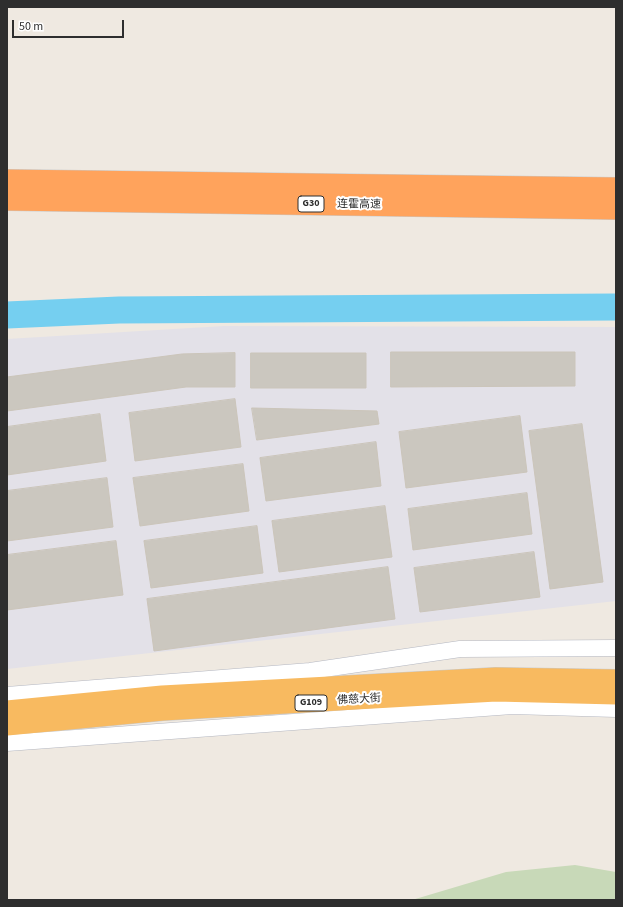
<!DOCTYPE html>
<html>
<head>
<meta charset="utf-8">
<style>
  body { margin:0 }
  #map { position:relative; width:623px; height:907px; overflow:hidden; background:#efe9e1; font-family:"Source Sans 3",sans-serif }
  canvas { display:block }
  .frame { position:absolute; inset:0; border:8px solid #2e2e2e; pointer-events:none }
  .scale { position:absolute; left:12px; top:20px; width:112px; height:18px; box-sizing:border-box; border:2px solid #2e2e2e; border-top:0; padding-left:5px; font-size:12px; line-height:14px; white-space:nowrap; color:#2e2e2e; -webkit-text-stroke:3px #fff; paint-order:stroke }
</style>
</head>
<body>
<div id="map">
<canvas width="623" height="907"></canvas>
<div class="frame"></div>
<div class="scale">50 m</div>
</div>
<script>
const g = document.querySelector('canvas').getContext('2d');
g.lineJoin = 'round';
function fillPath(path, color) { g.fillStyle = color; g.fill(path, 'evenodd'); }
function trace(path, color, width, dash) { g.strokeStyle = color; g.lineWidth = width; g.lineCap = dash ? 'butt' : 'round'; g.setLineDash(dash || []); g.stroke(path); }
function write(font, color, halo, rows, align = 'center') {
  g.font = font + ' "Source Sans 3","Noto Sans SC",sans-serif'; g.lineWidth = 4; g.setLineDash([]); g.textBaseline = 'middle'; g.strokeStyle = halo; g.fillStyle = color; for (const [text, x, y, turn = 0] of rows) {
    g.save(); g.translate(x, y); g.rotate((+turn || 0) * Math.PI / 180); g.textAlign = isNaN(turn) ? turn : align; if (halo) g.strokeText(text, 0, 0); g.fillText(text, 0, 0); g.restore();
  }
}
fillPath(new Path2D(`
  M224,326L616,327V601L7,669V339Z`), '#e3e1e8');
fillPath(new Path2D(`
  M575,865L616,872V900H412L506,872Z`), '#c8d9b8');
trace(new Path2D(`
  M7,315L119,310L616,307`), '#75cff0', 27);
const building = new Path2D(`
  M391,352H575V386L391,387Z
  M235,353V387H186L7,411V377L182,354Z
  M251,353H366V388H251Z
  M235,399L241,447L135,461L129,413Z
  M252,408L377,411L379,424L257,440Z
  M100,414L106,461L7,475V427Z
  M520,416L527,472L406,488L399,432Z
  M582,424L603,582L550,589L529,431Z
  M376,442L381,486L266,501L260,458Z
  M243,464L249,511L140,526L133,478Z
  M107,478L113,527L7,541V491Z
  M527,493L532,534L413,550L408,509Z
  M385,506L392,557L279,572L272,521Z
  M257,526L263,573L151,588L144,541Z
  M116,541L123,595L7,610V555Z
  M534,552L540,597L420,612L414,568Z
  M388,567L395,619L154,651L147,599Z`);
fillPath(building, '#cbc7bf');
trace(building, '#cbc5ba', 1);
const secondary = new Path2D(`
  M7,695L310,671L460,649L616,648
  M7,743L512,706L616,709`);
const trunk = new Path2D(`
  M7,710L162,695L496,677L616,679
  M7,726L163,711L496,692L616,695`);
const motorway = new Path2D(`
  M7,180L616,188
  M7,200L616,209`);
trace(secondary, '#b4b7c1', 17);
trace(trunk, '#c9c9c9', 20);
trace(motorway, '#c9c9c9', 22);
trace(secondary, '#fff', 16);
trace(trunk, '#f8ba60', 19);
trace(motorway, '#ffa35c', 21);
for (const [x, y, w] of [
  [311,204,26],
  [311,703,32]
]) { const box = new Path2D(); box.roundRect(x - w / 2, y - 8, w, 16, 3); g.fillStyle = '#fff'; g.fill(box); trace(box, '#2e2e2e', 1); }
write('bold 10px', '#2e2e2e', null, [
  ["G30",311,204],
  ["G109",311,703]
]);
write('11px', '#2e2e2e', '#fff', [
  ["连霍高速",359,205,1],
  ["佛慈大街",359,700,-3]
]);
</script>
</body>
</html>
